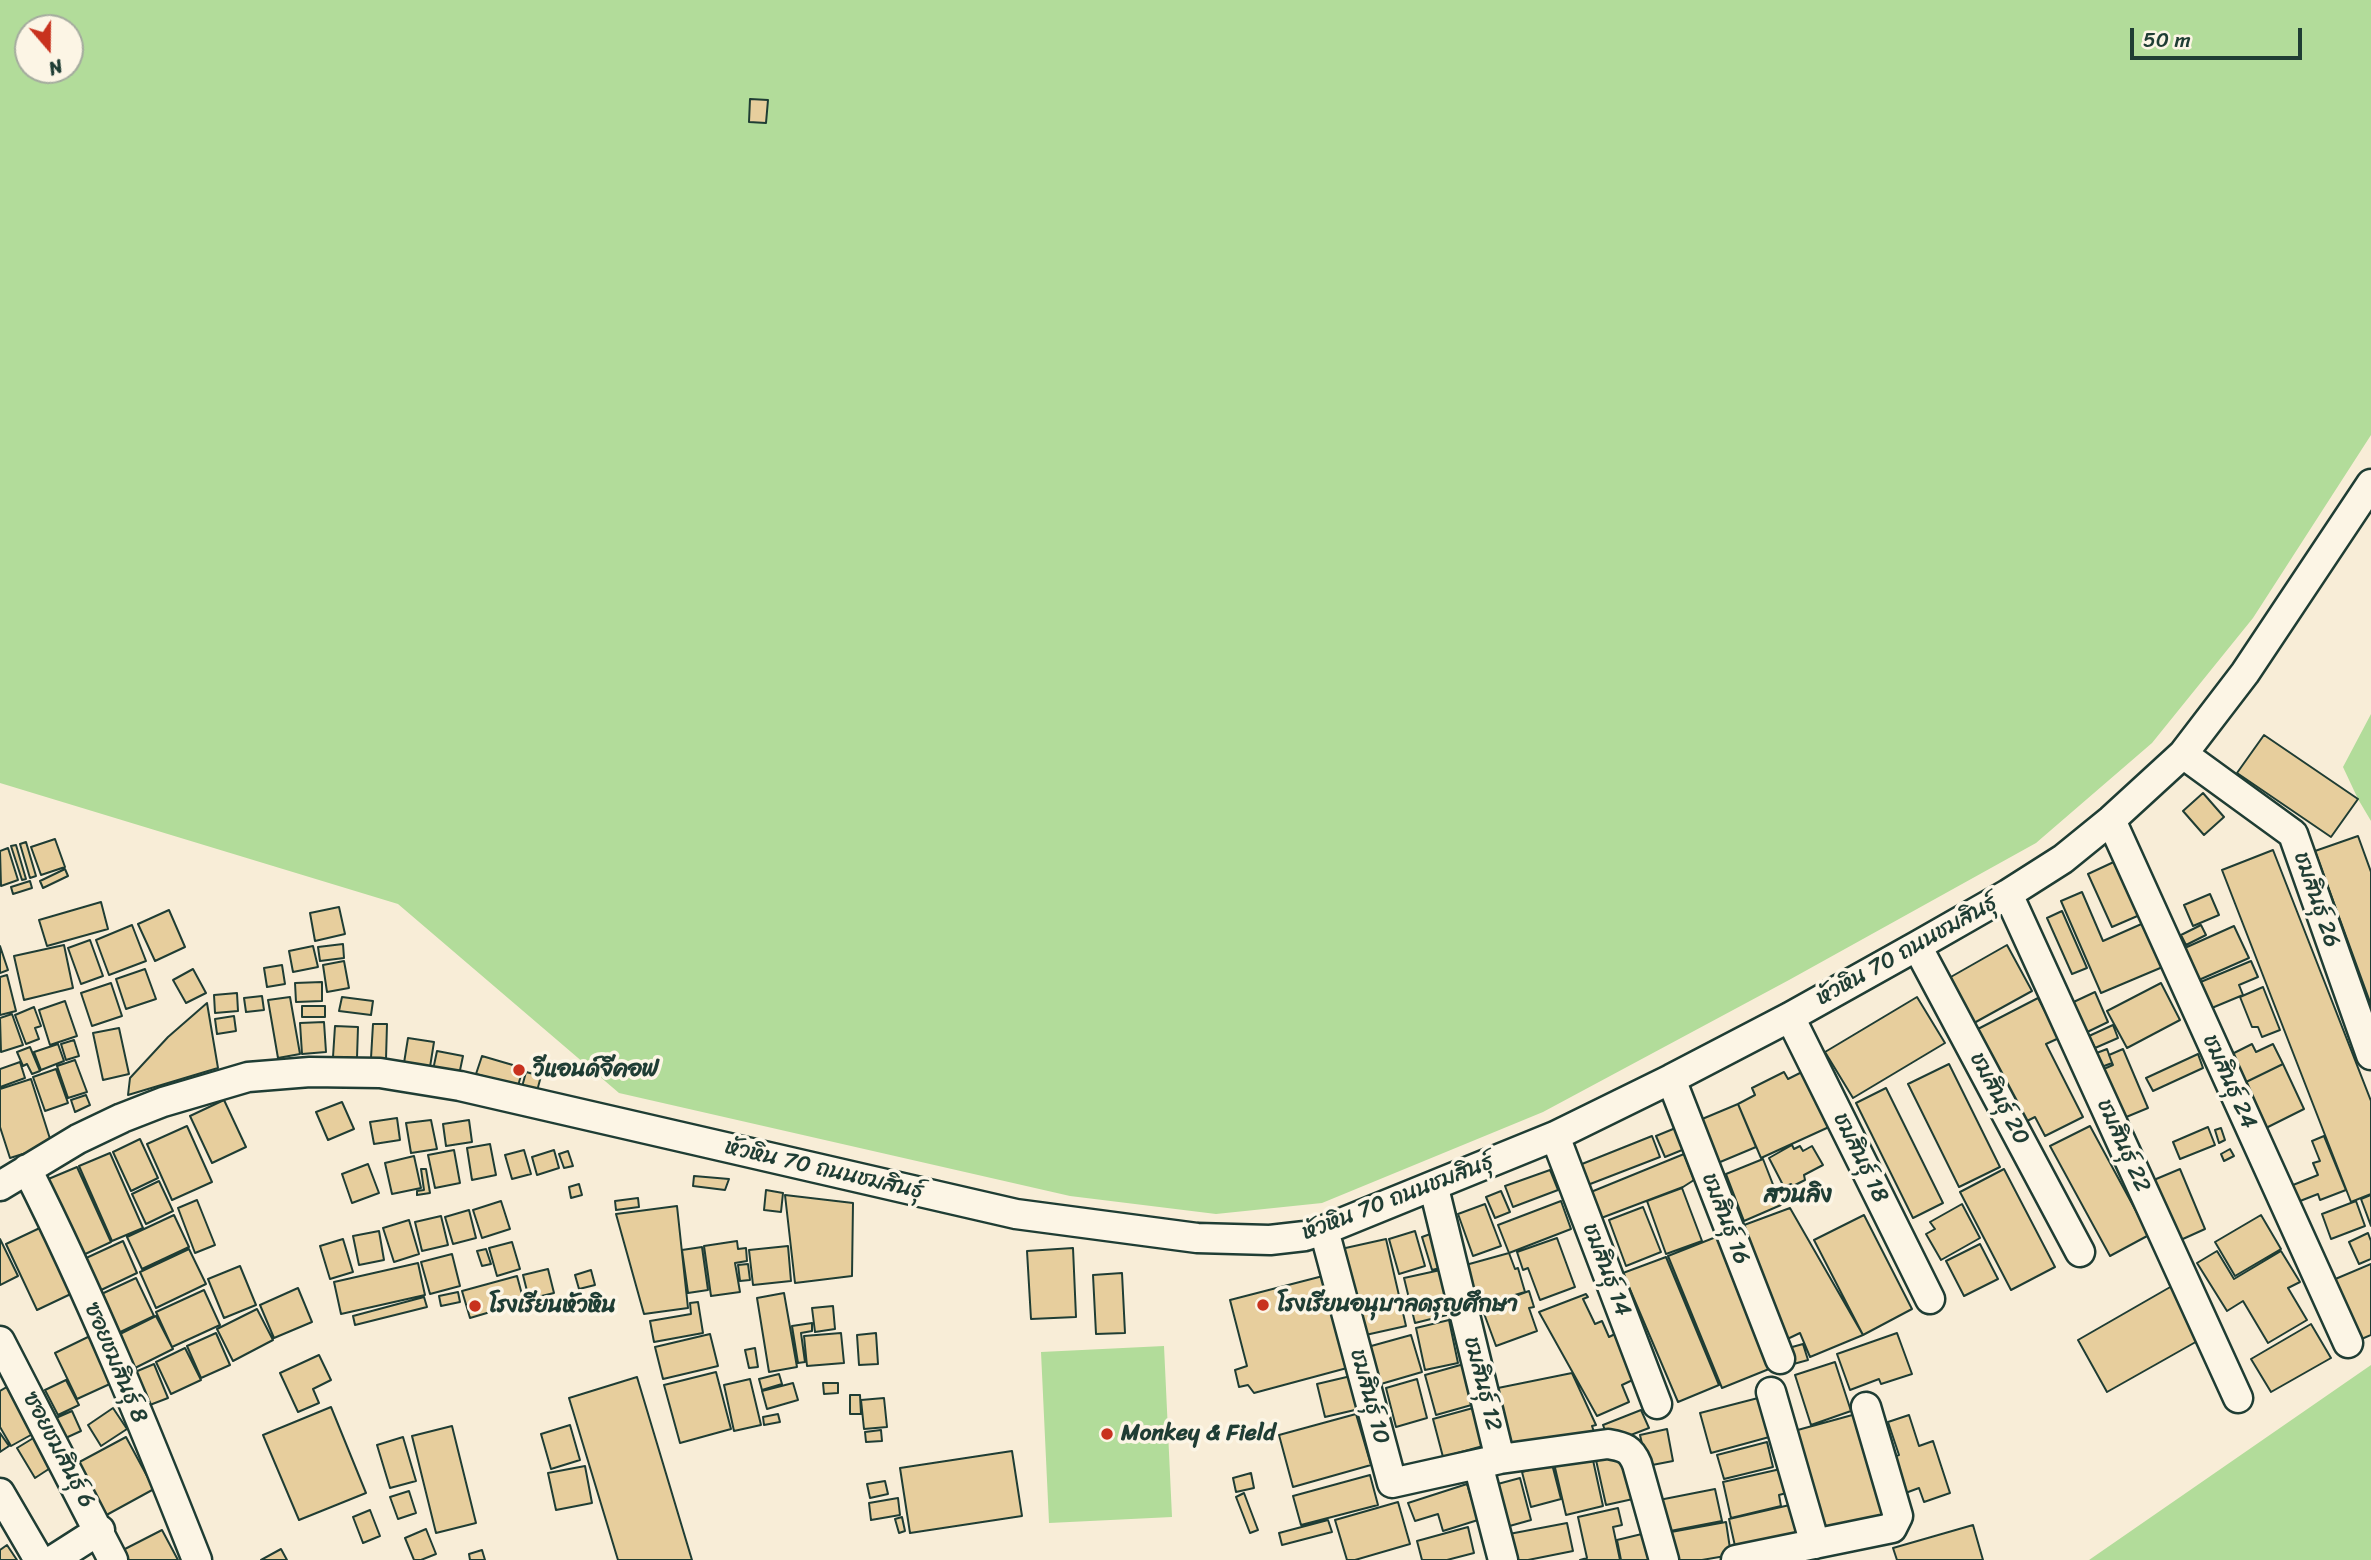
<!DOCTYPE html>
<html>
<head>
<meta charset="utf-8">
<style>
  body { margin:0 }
  #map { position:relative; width:2371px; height:1560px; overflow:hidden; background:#f8edd7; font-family:Sriracha,sans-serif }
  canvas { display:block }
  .north { position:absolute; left:14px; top:14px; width:70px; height:70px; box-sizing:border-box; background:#fcf5e5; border:2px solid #a4ab9e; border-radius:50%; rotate:160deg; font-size:19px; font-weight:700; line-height:28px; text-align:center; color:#1f3d34 }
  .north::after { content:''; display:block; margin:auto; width:24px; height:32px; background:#c8321e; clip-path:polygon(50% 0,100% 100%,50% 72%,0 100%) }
  .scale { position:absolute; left:2130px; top:28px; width:172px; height:32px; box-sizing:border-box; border:4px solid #1f3d34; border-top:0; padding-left:9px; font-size:21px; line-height:24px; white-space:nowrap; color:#1f3d34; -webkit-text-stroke:5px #fcf5e5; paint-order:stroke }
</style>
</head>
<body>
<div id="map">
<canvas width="2371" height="1560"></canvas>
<div class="north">N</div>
<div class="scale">50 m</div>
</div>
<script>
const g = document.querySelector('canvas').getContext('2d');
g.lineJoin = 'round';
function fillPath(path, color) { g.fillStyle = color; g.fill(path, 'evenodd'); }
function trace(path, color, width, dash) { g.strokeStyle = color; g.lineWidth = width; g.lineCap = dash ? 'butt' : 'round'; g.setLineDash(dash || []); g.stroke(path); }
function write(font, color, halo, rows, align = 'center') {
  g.font = font + ' Sriracha,"Playpen Sans Thai",sans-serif'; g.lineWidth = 7; g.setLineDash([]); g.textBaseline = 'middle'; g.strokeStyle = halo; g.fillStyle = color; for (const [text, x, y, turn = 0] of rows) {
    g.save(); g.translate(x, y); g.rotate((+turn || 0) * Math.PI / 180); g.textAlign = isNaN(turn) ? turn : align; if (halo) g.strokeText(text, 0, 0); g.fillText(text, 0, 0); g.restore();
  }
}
fillPath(new Path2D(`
  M0,0H2371V435L2253,618L2152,743L2036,843L1789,980L1543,1112L1322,1203L1216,1214L1070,1196L619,1093L398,904L0,783ZM28,28H70V70H28Z
  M2371,714V821L2358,799L2343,767Z
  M1164,1346L1172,1517L1049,1523L1041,1352Z
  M2371,1365V1560H2089Z`), '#b2dc9a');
const building = new Path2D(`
  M750,99L768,100L766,123L749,122Z
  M2264,735L2358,799L2331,837L2237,773Z
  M2203,793L2224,817L2204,835L2183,811Z
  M2358,836L2371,872V1005L2315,851Z
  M55,839L65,867L41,875L31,847Z
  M26,842L36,876L30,878L20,844Z
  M16,845L26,879L22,880L11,846Z
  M8,848L18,880L1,886L0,851Z
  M2273,850L2371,1101V1194L2351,1202L2222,870Z
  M2118,860L2142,914L2112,927L2088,874Z
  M65,869L68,876L43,888L40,881Z
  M30,881L32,888L13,894L11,887Z
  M2082,892L2103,941L2146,922L2165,966L2101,993L2061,901Z
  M2210,894L2219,915L2193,926L2184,905Z
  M101,902L108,929L47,946L39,920Z
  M339,907L345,934L315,941L310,913Z
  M169,910L185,947L155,961L138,924Z
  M2062,911L2087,968L2072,974L2047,918Z
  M132,925L146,961L109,975L96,940Z
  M2201,925L2206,935L2186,945L2181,935Z
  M2234,926L2249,958L2192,983L2178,951Z
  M90,940L103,976L81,984L68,948Z
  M343,944L344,958L320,961L318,947Z
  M64,945L73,988L24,1000L14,956Z
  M2007,945L2032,991L1974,1023L1949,978Z
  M0,946L8,970L0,973Z
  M313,946L318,967L293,972L289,951Z
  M344,961L349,988L327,992L323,965Z
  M2251,961L2258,977L2239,985L2243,995L2207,1010L2191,986Z
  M282,965L285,984L267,987L264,968Z
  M145,969L156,999L126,1009L116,979Z
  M193,969L206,993L186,1003L173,980Z
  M7,975L16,1011L0,1015V977Z
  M322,982V1001L296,1002L295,983Z
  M111,983L122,1016L92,1026L81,993Z
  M2161,983L2180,1020L2127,1048L2107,1011Z
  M2263,987L2280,1030L2262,1037L2258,1027H2252L2240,997Z
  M2095,992L2108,1022L2079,1036L2065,1006Z
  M237,993L238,1011L215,1013L214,995Z
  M262,996L264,1010L246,1012L244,998Z
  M290,997L300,1054L278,1058L268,1000Z
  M342,997L373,1001L371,1015L339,1011Z
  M1917,997L1945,1043L1853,1098L1825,1052Z
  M2038,998L2059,1038L2046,1044L2083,1117L2045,1136L2035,1117L2023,1123L1976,1030Z
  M65,1001L77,1036L50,1045L39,1010Z
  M207,1003L218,1068L128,1095L130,1078L168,1037Z
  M302,1006H325V1017H302Z
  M34,1007L41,1026L35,1028L39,1039L26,1044L15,1015Z
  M12,1014L23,1045L1,1052L0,1018Z
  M234,1016L236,1031L217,1034L215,1019Z
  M324,1022L326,1052L302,1054L300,1023Z
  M373,1024H387L386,1059L371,1058Z
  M2113,1025L2118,1038L2095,1048L2089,1036Z
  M335,1026L358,1027L357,1058L333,1057Z
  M119,1028L129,1074L103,1080L93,1033Z
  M408,1038L434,1042L430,1067L404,1063Z
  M74,1040L79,1056L66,1060L61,1044Z
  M58,1044L64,1061L41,1070L34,1052Z
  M2252,1044L2256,1052L2273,1044L2283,1064L2242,1084L2228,1056Z
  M30,1047L40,1071L32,1074L27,1064L23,1066L17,1052Z
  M2107,1049L2112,1063L2099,1068L2094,1054Z
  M2123,1049L2148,1108L2119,1120L2099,1071L2113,1065L2109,1055Z
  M437,1051L463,1056L459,1075L433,1070Z
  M2198,1054L2203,1068L2153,1091L2146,1078Z
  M482,1056L523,1068L518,1086L476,1074Z
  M75,1060L87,1092L68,1098L57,1066Z
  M20,1062L25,1078L0,1087V1069Z
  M1949,1064L2000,1167L1959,1187L1908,1084Z
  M2283,1064L2304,1109L2264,1129L2242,1084Z
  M56,1069L68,1103L45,1111L33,1077Z
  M526,1072L541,1076L537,1091L522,1087Z
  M1784,1072L1788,1079L1802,1072L1829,1127L1761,1158L1738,1104L1755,1095L1752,1088Z
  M31,1079L52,1145L10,1158L0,1127V1089Z
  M1886,1088L1943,1203L1913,1218L1856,1103Z
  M86,1095L90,1105L75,1112L71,1100Z
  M224,1100L246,1147L212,1163L190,1116Z
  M342,1102L354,1129L328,1140L316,1112Z
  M1738,1104L1756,1147L1713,1165L1695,1122Z
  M397,1118L400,1140L374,1144L370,1122Z
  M431,1120L437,1149L411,1153L406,1123Z
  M469,1120L472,1142L446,1146L443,1124Z
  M187,1126L212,1182L172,1200L147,1144Z
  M2090,1126L2149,1235L2110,1256L2050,1146Z
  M1678,1127L1687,1148L1665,1157L1656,1136Z
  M2208,1127L2215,1145L2180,1159L2173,1142Z
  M2221,1128L2225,1140L2219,1143L2215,1130Z
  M1652,1136L1660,1157L1585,1186L1577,1166Z
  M2324,1136L2346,1190L2320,1200L2318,1194L2295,1203L2288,1187L2318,1175L2313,1163L2320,1161L2312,1141Z
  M140,1139L158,1178L131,1191L113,1152Z
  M490,1144L496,1175L472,1180L467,1148Z
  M1792,1145L1794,1149L1800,1146L1803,1151L1812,1146L1823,1165L1804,1175L1805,1180L1793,1186L1791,1184L1784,1187L1769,1158Z
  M2230,1149L2234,1156L2224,1161L2221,1154Z
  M454,1150L460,1183L435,1188L428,1155Z
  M524,1150L531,1174L512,1179L505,1155Z
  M554,1150L559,1168L537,1175L532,1157Z
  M568,1151L573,1166L564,1168L559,1154Z
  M110,1153L143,1228L112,1241L79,1166Z
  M1684,1154L1694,1180L1683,1187L1596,1220L1586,1194Z
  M414,1156L421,1188L392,1194L385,1163Z
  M1763,1159L1781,1205L1744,1221L1726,1174Z
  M368,1164L379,1193L352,1203L342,1174Z
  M77,1167L111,1242L81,1256L46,1180Z
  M421,1169H426L430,1193L417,1195V1191L424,1190Z
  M2004,1169L2055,1267L2011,1290L1960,1192Z
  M2180,1169L2205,1229L2174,1243L2149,1182Z
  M1550,1170L1558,1190L1513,1207L1505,1186Z
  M694,1176L729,1179L725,1190L693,1186Z
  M159,1181L173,1211L146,1224L132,1194Z
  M579,1184L582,1195L571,1198L569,1187Z
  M1682,1188L1702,1241L1666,1254L1647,1201Z
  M766,1190L783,1193L781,1212L764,1210Z
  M1501,1191L1510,1212L1495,1218L1486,1197Z
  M785,1195L853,1203L852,1276L795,1283Z
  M2371,1195V1226L2361,1199Z
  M638,1198L639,1207L616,1210L615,1201Z
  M197,1200L215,1245L195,1253L178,1208Z
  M501,1201L510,1229L482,1238L473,1210Z
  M1561,1201L1571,1229L1509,1253L1498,1225Z
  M2356,1201L2365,1226L2331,1239L2322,1214Z
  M1485,1204L1501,1246L1473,1256L1458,1214Z
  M1962,1204L1980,1238L1941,1260L1926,1234L1935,1229L1930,1222Z
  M677,1206L688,1308L644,1314L616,1214Z
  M1643,1207L1661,1252L1626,1266L1609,1220Z
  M1790,1208L1863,1335L1810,1357L1800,1333L1781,1342L1736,1228Z
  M469,1210L476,1238L453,1244L445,1217Z
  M174,1215L189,1247L142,1269L127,1237Z
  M1864,1215L1912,1309L1863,1335L1814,1240Z
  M2261,1215L2281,1249L2235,1276L2215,1242Z
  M441,1216L448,1245L422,1251L415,1222Z
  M409,1220L419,1254L394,1262L383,1228Z
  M44,1226L75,1292L37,1310L6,1244Z
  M379,1231L384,1260L359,1265L353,1236Z
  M1415,1231L1425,1266L1399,1274L1389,1239Z
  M1433,1233L1444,1267L1432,1270L1422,1237Z
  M2368,1233L2371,1241V1259L2359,1264L2349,1242Z
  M1721,1235L1774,1367L1722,1388L1668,1256Z
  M1557,1238L1575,1287L1540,1300L1528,1268L1523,1270L1517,1252Z
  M0,1239L18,1276L0,1285Z
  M343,1239L353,1272L330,1279L320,1246Z
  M1386,1239L1406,1326L1361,1336L1341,1249Z
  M123,1241L137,1273L99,1291L84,1259Z
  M737,1241L738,1249L746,1248L747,1261L735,1263L740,1292L711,1296L704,1246Z
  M512,1242L520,1269L497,1276L489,1248Z
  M1980,1244L1998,1279L1964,1296L1946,1261Z
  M788,1246L791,1281L753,1285L749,1250Z
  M702,1247L708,1290L688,1293L682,1250Z
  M1073,1248L1076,1317L1031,1319L1027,1251Z
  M189,1249L206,1284L156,1308L140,1272Z
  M486,1249L491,1264L482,1266L477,1251Z
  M2217,1251L2234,1279L2281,1251L2300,1282L2288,1288L2307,1320L2268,1343L2243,1301L2227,1311L2197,1263Z
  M1509,1253L1515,1269L1518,1268L1525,1292L1474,1307L1462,1266Z
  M452,1254L460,1286L430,1294L421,1262Z
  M1666,1257L1719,1385L1678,1402L1623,1273Z
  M418,1263L425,1295L341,1314L334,1282Z
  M748,1264L750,1280L740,1281L738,1265Z
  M2371,1264V1335L2357,1341L2333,1280Z
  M240,1266L256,1305L224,1318L208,1279Z
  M548,1269L554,1293L529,1299L523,1275Z
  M1445,1269L1455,1313L1415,1323L1404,1278Z
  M591,1270L595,1285L579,1289L575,1275Z
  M1122,1273L1125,1333L1096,1334L1093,1275Z
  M517,1276L524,1302L470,1318L462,1291Z
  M1323,1276L1347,1368L1254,1393L1248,1385L1239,1387L1235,1370L1247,1366L1230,1300Z
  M136,1278L154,1316L114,1335L95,1297Z
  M2172,1286L2201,1339L2107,1392L2078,1340Z
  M298,1288L312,1322L274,1338L260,1305Z
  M204,1290L220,1325L172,1347L156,1312Z
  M1529,1291L1534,1307L1529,1308L1537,1331L1496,1346L1482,1308Z
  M458,1292L460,1302L441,1306L439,1296Z
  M784,1293L797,1367L769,1372L757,1298Z
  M1586,1294L1588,1297L1583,1299L1595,1324L1602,1321L1609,1337L1619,1332L1639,1377L1622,1385L1629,1402L1597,1416L1539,1312Z
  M424,1297L427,1307L355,1325L353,1316Z
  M698,1302L703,1333L654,1342L650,1321L691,1314L690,1303Z
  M833,1306L835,1329L815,1332L812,1308Z
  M257,1309L273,1340L233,1361L217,1329Z
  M156,1316L173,1349L129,1371L112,1338Z
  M1449,1320L1458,1363L1425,1370L1416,1328Z
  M812,1323V1331L801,1333L805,1362L798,1363L792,1326Z
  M2311,1324L2331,1358L2271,1392L2251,1359Z
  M216,1333L230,1365L201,1378L187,1346Z
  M841,1333L844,1363L807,1366L804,1336Z
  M876,1333L878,1364L859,1365L857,1335Z
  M1897,1333L1912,1374L1881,1384L1879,1379L1850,1390L1837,1354Z
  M710,1334L718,1366L663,1379L655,1347Z
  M1411,1335L1422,1372L1374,1386L1364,1348Z
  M90,1336L112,1383L77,1399L55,1353Z
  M1803,1344L1808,1360L1790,1365L1785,1349Z
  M185,1348L201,1380L171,1394L156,1362Z
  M755,1348L758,1367L749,1368L745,1350Z
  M319,1355L331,1380L313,1389L319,1403L298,1412L280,1373Z
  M1835,1362L1851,1411L1811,1425L1795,1375Z
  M154,1364L168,1398L142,1408L128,1375Z
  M1464,1364L1475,1404L1436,1415L1425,1375Z
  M716,1372L731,1429L680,1443L664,1385Z
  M1572,1373L1596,1425L1592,1426L1596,1438L1506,1449L1493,1389Z
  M779,1374L782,1384L762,1390L759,1379Z
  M1351,1376L1359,1409L1325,1417L1317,1384Z
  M637,1377L692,1560H618L569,1398Z
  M750,1379L761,1425L734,1431L724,1385Z
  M1417,1379L1427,1418L1396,1427L1386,1388Z
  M66,1380L79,1405L58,1415L45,1390Z
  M793,1383L798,1400L767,1409L762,1391Z
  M823,1383H838V1393L824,1394Z
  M12,1384L38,1431L11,1446L0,1427V1391Z
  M850,1395H860L861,1414H850Z
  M1762,1397L1773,1436L1711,1453L1700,1413Z
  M884,1398L887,1427L864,1429L861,1400Z
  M331,1407L366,1493L299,1520L263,1435Z
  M113,1408L127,1429L101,1446L88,1425Z
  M1473,1408L1483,1446L1443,1457L1433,1419Z
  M1641,1410L1649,1428L1610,1443L1603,1425Z
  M72,1411L81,1431L59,1441L49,1421Z
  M778,1414L780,1422L764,1425L763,1417Z
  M1356,1414L1371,1465L1293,1487L1279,1435Z
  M1856,1414L1887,1521L1825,1539L1794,1431Z
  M1909,1415L1919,1446L1933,1441L1950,1493L1924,1502L1919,1488L1900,1495L1889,1458L1899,1455L1888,1422Z
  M570,1425L580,1460L551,1469L541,1434Z
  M452,1426L476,1523L436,1533L412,1436Z
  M1667,1429L1673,1461L1647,1466L1640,1435Z
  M881,1430L882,1441L866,1442L865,1432Z
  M0,1433L9,1446L0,1452Z
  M40,1434L58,1463L35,1478L17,1448Z
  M126,1437L154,1489L101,1518L72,1466Z
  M403,1437L416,1481L390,1488L377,1445Z
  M1767,1442L1773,1467L1724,1479L1717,1455Z
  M1012,1451L1022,1516L910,1533L900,1468Z
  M1591,1451L1603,1506L1566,1515L1553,1459Z
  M1623,1454L1633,1499L1606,1505L1596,1460Z
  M1552,1464L1561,1499L1531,1507L1522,1472Z
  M585,1466L592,1503L556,1510L548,1473Z
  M1785,1468L1790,1492L1779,1495L1781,1506L1731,1518L1723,1482Z
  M1251,1473L1254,1488L1236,1492L1233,1478Z
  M1370,1475L1378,1505L1301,1525L1293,1496Z
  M1520,1478L1531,1520L1506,1527L1494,1485Z
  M885,1481L888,1494L870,1498L867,1484Z
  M1467,1484L1478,1520L1443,1531L1438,1514L1415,1521L1408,1503Z
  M1715,1489L1722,1521L1665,1532L1659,1500Z
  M409,1491L416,1513L398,1519L390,1497Z
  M1244,1493L1258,1530L1250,1533L1236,1497Z
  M898,1498L900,1515L871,1520L869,1503Z
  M1398,1502L1410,1544L1355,1560H1347L1335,1520Z
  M1794,1504L1802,1540L1737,1555L1729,1519Z
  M1618,1508L1622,1525L1613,1527L1620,1560H1580L1587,1558L1578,1517Z
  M370,1510L380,1536L363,1543L353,1517Z
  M902,1517L905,1531L899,1533L895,1519Z
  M1328,1520L1332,1532L1282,1545L1279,1533Z
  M1726,1522L1731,1555L1702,1560H1676L1671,1532Z
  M1567,1523L1573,1551L1528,1560H1514L1509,1534Z
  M1973,1525L1983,1560H1897L1893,1548Z
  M1468,1527L1474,1553L1447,1560H1422L1417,1541Z
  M426,1529L436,1554L421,1560H414L405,1538Z
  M162,1530L178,1560H125L121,1551Z
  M1646,1533L1652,1560H1621L1617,1540Z
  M7,1545L17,1560H0V1550Z
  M281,1549L287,1560H261Z
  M482,1550L485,1560H470L469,1554Z`);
fillPath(building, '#e7ce9d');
trace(building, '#1f3d34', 2);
const minor = new Path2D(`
  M2183,754L2293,834L2371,1055
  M2111,820L2348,1343
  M2008,894L2238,1398
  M1917,946L2080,1252
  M1790,1017L1930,1299
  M1671,1079L1780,1359
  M1555,1136L1657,1404
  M27,1169C91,1296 145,1428 197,1560
  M0,1186L78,1139L122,1118L163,1102L248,1077L310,1072L380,1073L460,1086L1016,1214L1197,1238L1270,1240L1305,1236L1324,1230L1555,1136L1671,1079L1790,1017L1917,946L2008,894L2063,859L2111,820L2183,754L2245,673L2371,484
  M1434,1188L1500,1459
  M1324,1230L1392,1483L1500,1459L1608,1444C1625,1447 1631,1449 1637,1464L1664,1560
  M0,1341L113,1560
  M1771,1392L1815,1544
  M1478,1464L1503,1560
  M0,1493L39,1560
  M53,1560L100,1530
  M1736,1560L1892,1528L1898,1516L1866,1407`);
trace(minor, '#1f3d34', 33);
trace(minor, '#fcf5e5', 28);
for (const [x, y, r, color] of [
  [519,1070,7,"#c8321e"],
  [1263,1305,7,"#c8321e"],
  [475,1306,7,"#c8321e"],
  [1107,1434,7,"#c8321e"]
]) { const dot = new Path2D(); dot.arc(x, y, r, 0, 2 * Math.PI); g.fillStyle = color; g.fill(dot); trace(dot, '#fcf5e5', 2.5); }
write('23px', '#1f3d34', '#fcf5e5', [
  ["ชมสินธุ์ 26",2316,900,71],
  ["หัวหิน 70 ถนนชมสินธุ์",1907,951,-29],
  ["ชมสินธุ์ 24",2229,1082,66],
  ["ชมสินธุ์ 20",1999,1099,62],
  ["ชมสินธุ์ 22",2123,1146,66],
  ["ชมสินธุ์ 18",1860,1158,64],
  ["หัวหิน 70 ถนนชมสินธุ์",824,1170,13],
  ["หัวหิน 70 ถนนชมสินธุ์",1398,1198,-21],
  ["ชมสินธุ์ 16",1725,1219,69],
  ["ชมสินธุ์ 14",1606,1270,69],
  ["ซอยชมสินธุ์ 8",115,1363,67],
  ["ชมสินธุ์ 12",1482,1384,76],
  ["ชมสินธุ์ 10",1369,1397,75],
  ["ซอยชมสินธุ์ 6",58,1450,62]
]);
write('bold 23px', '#1f3d34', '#fcf5e5', [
  ["วีแอนด์จีคอฟ",533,1070],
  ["โรงเรียนอนุบาลดรุญศึกษา",1277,1305],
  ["โรงเรียนหัวหิน",489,1306],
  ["Monkey & Field",1121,1434]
], 'left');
write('bold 24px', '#1f3d34', '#fcf5e5', [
  ["สวนลิง",1798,1196]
]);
</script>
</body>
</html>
